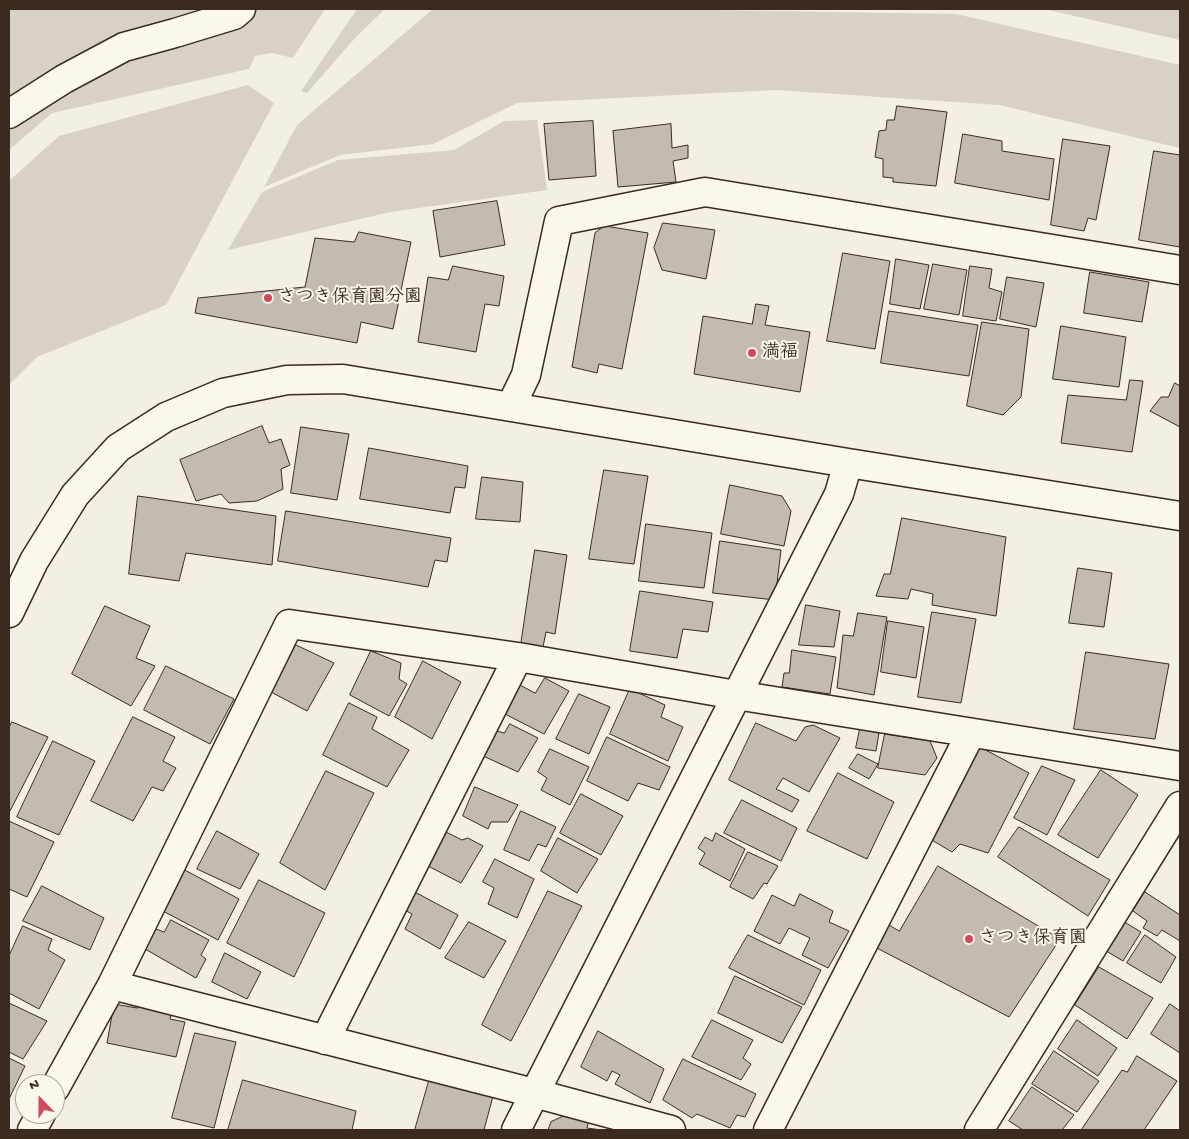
<!DOCTYPE html>
<html>
<head>
<meta charset="utf-8">
<style>
  body { margin:0 }
  #map { position:relative; width:1189px; height:1139px; overflow:hidden; background:#f3efe4; font-family:"Gochi Hand",sans-serif }
  canvas { display:block }
  .frame { position:absolute; inset:0; border:10px solid #3b2a1e; pointer-events:none }
  .north { position:absolute; left:15px; top:1074px; width:50px; height:50px; box-sizing:border-box; background:#fbf7ec; border:1px solid #aea59a; border-radius:50%; rotate:338deg; font-size:14px; font-weight:700; line-height:20px; text-align:center; color:#3b2a1e }
  .north::after { content:''; display:block; margin:auto; width:18px; height:22px; background:#d1495b; clip-path:polygon(50% 0,100% 100%,50% 72%,0 100%) }
</style>
</head>
<body>
<div id="map">
<canvas width="1189" height="1139"></canvas>
<div class="frame"></div>
<div class="north">N</div>
</div>
<script>
const g = document.querySelector('canvas').getContext('2d');
g.lineJoin = 'round';
function fillPath(path, color) { g.fillStyle = color; g.fill(path, 'evenodd'); }
function trace(path, color, width, dash) { g.strokeStyle = color; g.lineWidth = width; g.lineCap = dash ? 'butt' : 'round'; g.setLineDash(dash || []); g.stroke(path); }
function write(font, color, halo, rows, align = 'center') {
  g.font = font + ' "Gochi Hand","Klee One",sans-serif'; g.lineWidth = 4; g.setLineDash([]); g.textBaseline = 'middle'; g.strokeStyle = halo; g.fillStyle = color; for (const [text, x, y, turn = 0] of rows) {
    g.save(); g.translate(x, y); g.rotate((+turn || 0) * Math.PI / 180); g.textAlign = isNaN(turn) ? turn : align; if (halo) g.strokeText(text, 0, 0); g.fillText(text, 0, 0); g.restore();
  }
}
fillPath(new Path2D(`
  M9,9H220L118,38L71,60L9,101Z
  M254,9H325L293,58L271,53L255,56L249,69L52,113L9,150V123L129,54L242,17Z
  M357,9H385L356,37L307,93L301,91Z
  M433,9H654L956,14L1180,65V148L999,105L776,90L517,103L433,144L340,155L264,187L297,125Z
  M1044,9H1180V40Z
  M248,85L274,103L166,305L37,357L9,385V181L59,136Z
  M537,120L547,190L390,212L228,250L262,192L338,160L454,150L504,121Z`), '#d8d1c6');
const building = new Path2D(`
  M897,106L947,112L936,186L893,182V178L883,177V159L875,157L879,131L886,130L887,120H894Z
  M593,121L596,176L549,180L544,124Z
  M671,124L672,148L688,145V158L673,161L676,182L618,187L613,131Z
  M963,134L1002,141V151L1054,159L1049,200L955,183Z
  M1063,139L1110,146L1096,220L1088,218L1084,231L1051,225Z
  M1154,151L1180,155V247L1139,240Z
  M497,201L505,245L440,257L433,211Z
  M663,223L715,230L706,279L662,270L654,248Z
  M605,226L648,233L622,369L599,364L597,373L572,367L595,233Z
  M359,232L411,242L393,329L361,322L357,343L195,313L198,298L305,287L315,238L354,242Z
  M843,253L890,261L875,349L827,341Z
  M896,259L929,265L920,309L890,304Z
  M933,264L967,270L959,315L924,309Z
  M453,266L504,276L499,306L485,304L476,352L418,342L428,277L448,280Z
  M970,266L992,269L989,288L1002,292L996,321L963,316Z
  M1090,272L1149,282L1142,322L1084,313Z
  M1007,277L1044,283L1036,327L1000,319Z
  M756,304L769,306L765,325L810,332L800,392L694,374L703,316L752,324Z
  M889,311L978,325L969,376L881,363Z
  M982,322L1029,329L1021,397L1003,415L967,406Z
  M1061,326L1126,337L1119,387L1053,379Z
  M1130,380L1143,381L1132,452L1061,443L1068,395L1126,400Z
  M1175,383L1180,386V427L1150,411L1161,397H1168Z
  M262,426L269,443L281,439L290,465L281,469L283,489L257,501L229,503L221,494L196,501L180,460Z
  M301,427L349,434L337,500L291,493Z
  M369,448L468,466L465,488L455,487L450,513L360,499Z
  M604,470L648,476L634,564L589,559Z
  M482,477L523,482L520,522L476,519Z
  M730,485L782,496L791,511L784,546L721,534Z
  M138,496L276,516L272,565L186,553L179,581L129,574Z
  M286,511L451,538L447,562L435,560L428,587L278,561Z
  M902,518L1006,537L996,616L932,605L933,594L911,589L908,599L876,596L884,574H890Z
  M646,524L712,533L704,588L639,581Z
  M720,541L781,550L775,600L713,593Z
  M535,550L567,555L555,634L546,632L543,647L521,645Z
  M1078,568L1112,573L1104,627L1069,623Z
  M640,591L713,602L708,632L683,629L677,658L630,651Z
  M806,605L840,611L834,647L799,645Z
  M105,606L150,626L136,658L155,666L131,706L72,674Z
  M932,612L976,619L961,703L918,697Z
  M858,613L887,617L874,695L837,688L843,635L853,636Z
  M888,621L924,627L916,678L881,672Z
  M296,645L334,663L307,711L271,692Z
  M792,650L836,657L830,694L782,687L784,673H789Z
  M371,651L401,663L399,679L407,684L389,716L350,695Z
  M1086,652L1169,664L1155,739L1074,729Z
  M423,661L461,682L432,739L395,717Z
  M166,666L234,699L210,744L144,710Z
  M545,678L569,691L544,734L503,713L518,684L535,693Z
  M630,689L665,705L661,717L683,727L668,761L610,734Z
  M579,694L610,707L589,754L556,739Z
  M349,703L377,717L372,729L409,750L387,787L323,755Z
  M133,717L175,737L163,761L176,768L163,791L152,787L133,821L91,801Z
  M12,722L48,737L10,811L9,810V728Z
  M756,723L796,741L805,727L813,725L840,738L809,792L783,778L776,789L799,800L792,812L729,780Z
  M510,724L538,738L518,772L481,755L494,730L504,733Z
  M860,729L879,733L876,751L856,748Z
  M885,734L930,741L937,758L925,775L878,768Z
  M607,737L670,767L659,790L638,783L628,801L587,781Z
  M53,741L95,761L59,835L17,817Z
  M980,747L1029,773L988,853L960,844L952,852L925,836L966,755Z
  M550,749L589,767L570,805L541,790L547,778L538,772Z
  M858,754L878,764L869,779L849,768Z
  M1042,766L1075,780L1047,835L1014,818Z
  M1101,770L1138,795L1098,858L1058,835Z
  M326,771L374,793L325,890L280,863Z
  M838,773L894,802L867,859L807,831Z
  M475,787L518,805L508,822H491L488,829L463,816Z
  M581,794L623,816L601,855L560,833Z
  M742,800L797,828L781,861L724,833Z
  M521,811L556,827L546,847L538,844L529,861L504,850Z
  M9,821L54,842L27,897L9,889Z
  M1019,827L1110,880L1088,916L998,857Z
  M217,831L259,854L240,889L197,869Z
  M446,832L462,840L468,838L483,846L461,883L426,865Z
  M716,833L745,849L730,881L699,864L705,853L698,848L705,837L712,841Z
  M558,838L598,859L577,893L541,871Z
  M748,852L778,866L767,884L764,883L753,899L730,887Z
  M495,859L534,879L517,918L488,904L494,888L483,882Z
  M938,866L1060,939L1009,1017L875,947L889,925L899,931Z
  M181,868L239,899L218,940L159,909Z
  M259,880L325,913L294,977L227,943Z
  M42,886L104,918L90,950L23,921Z
  M409,889L458,915L440,949L405,929L412,914L399,907Z
  M548,891L582,906L511,1041L482,1025Z
  M1145,892L1180,915V941L1162,930L1157,936L1143,928L1147,921L1133,911Z
  M800,894L833,911L829,922L849,931L828,968L802,955L810,938L789,928L780,944L754,931L772,895L794,906Z
  M171,920L209,940L201,955L206,959L196,978L145,949L156,929L164,932Z
  M1121,920L1141,932L1123,961L1103,949Z
  M469,922L506,941L484,978L445,958Z
  M23,926L52,939L48,950L65,960L39,1009L9,993V956Z
  M748,935L821,970L804,1005L729,968Z
  M1145,935L1176,957L1161,983L1127,963Z
  M225,953L261,972L247,999L212,982Z
  M1099,967L1153,998L1127,1039L1075,1005Z
  M735,976L802,1007L782,1043L718,1013Z
  M9,1003L47,1021L23,1059L9,1052Z
  M139,1003L172,1011L170,1019L185,1022L176,1057L107,1043L114,1004L137,1008Z
  M1170,1004L1180,1011V1053L1151,1034Z
  M712,1020L753,1040L743,1058L751,1064L741,1080L692,1057Z
  M1077,1020L1117,1048L1098,1076L1058,1049Z
  M598,1031L664,1069L650,1103L615,1084L620,1075L612,1071L607,1081L581,1067Z
  M195,1033L236,1042L214,1128L172,1118Z
  M1054,1051L1099,1081L1077,1112L1032,1084Z
  M1137,1056L1177,1081L1144,1130H1081L1122,1070L1127,1072Z
  M9,1058L25,1066L9,1099Z
  M683,1059L756,1094L745,1117L737,1115L730,1128L697,1114L692,1118L663,1100Z
  M243,1080L356,1111L352,1130H228Z
  M429,1081L493,1096L484,1130H415Z
  M1032,1087L1074,1115L1062,1130H1023L1009,1121Z
  M566,1115L589,1119L587,1128L602,1130H548L551,1122Z`);
fillPath(building, '#c3bbb0');
trace(building, '#3b2a1e', 1);
const minor = new Path2D(`
  M9,114L64,79L124,47L175,33L234,15L241,9
  M511,406L526,375L559,221L705,192L1180,270
  M9,613L34,561L75,495L118,448L166,417L223,393L287,380L343,379L848,463L1180,516
  M112,985L534,1093L671,1130
  M325,1040L518,657
  M55,1088L112,985L289,624L518,657L736,695L1180,766
  M32,1130L41,1114
  M516,1130L839,494L848,463
  M768,1130L971,733
  M979,1130L1180,806`);
trace(minor, '#3b2a1e', 31);
trace(minor, '#fbf7ec', 28);
for (const [x, y, r, color] of [
  [268,298,5,"#d1495b"],
  [752,353,5,"#d1495b"],
  [969,939,5,"#d1495b"]
]) { const dot = new Path2D(); dot.arc(x, y, r, 0, 2 * Math.PI); g.fillStyle = color; g.fill(dot); trace(dot, '#fbf7ec', 2); }
write('bold 18px', '#3b2a1e', '#fbf7ec', [
  ["さつき保育園分園",278,298],
  ["満福",762,353],
  ["さつき保育園",979,939]
], 'left');
</script>
</body>
</html>
